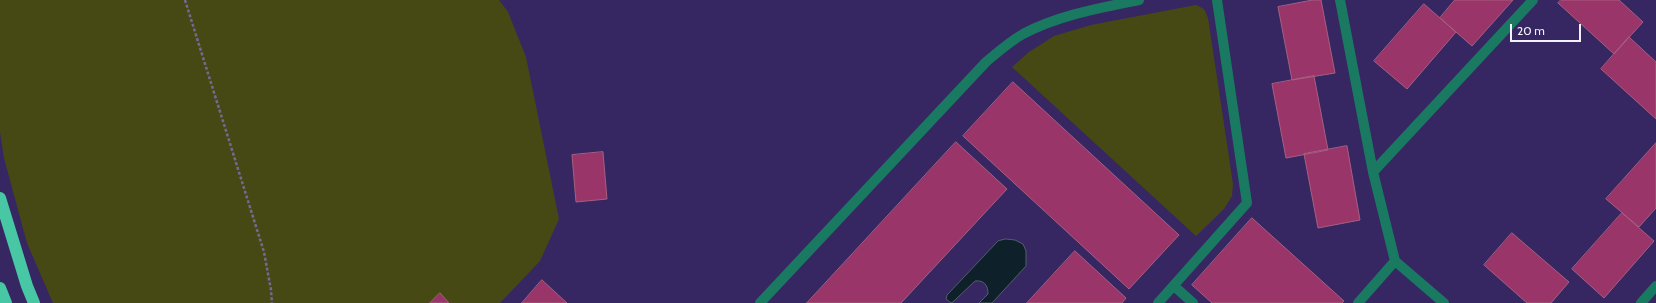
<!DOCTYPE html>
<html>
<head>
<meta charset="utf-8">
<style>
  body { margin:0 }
  #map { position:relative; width:1656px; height:303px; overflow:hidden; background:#362763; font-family:Cabin,sans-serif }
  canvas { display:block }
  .scale { position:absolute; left:1510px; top:24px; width:71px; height:18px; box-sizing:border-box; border:2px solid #f2f1f9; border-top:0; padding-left:5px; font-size:12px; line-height:14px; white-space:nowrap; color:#f2f1f9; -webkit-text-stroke:3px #362763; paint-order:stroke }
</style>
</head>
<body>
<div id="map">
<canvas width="1656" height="303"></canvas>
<div class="scale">20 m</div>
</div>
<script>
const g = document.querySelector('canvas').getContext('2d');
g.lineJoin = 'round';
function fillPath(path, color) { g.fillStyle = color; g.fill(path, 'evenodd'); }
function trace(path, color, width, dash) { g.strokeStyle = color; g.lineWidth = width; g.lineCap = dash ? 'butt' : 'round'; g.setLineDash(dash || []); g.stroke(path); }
fillPath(new Path2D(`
  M0,0H499L508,12L526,57L559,219L540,261L500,303H53L27,243L4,158L0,132Z
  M1196,5L1204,9L1208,18L1233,184L1232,196L1224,209L1196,236L1012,67L1029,52L1054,36L1091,25Z`), '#474915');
const water = new Path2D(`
  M1006,239L1015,240L1023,244L1026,251V266L992,303H979L988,294C988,285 984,280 975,281L954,301L951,303L946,299L947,295L998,241Z`);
fillPath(water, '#0e2029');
trace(water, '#525f67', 1);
const building = new Path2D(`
  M1313,0H1321L1335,73L1292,80L1278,7Z
  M1455,0H1513L1472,46L1440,18Z
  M1561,0H1619L1643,22L1614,54L1558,3Z
  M1424,4L1456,32L1407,89L1374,61Z
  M1629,37L1656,62V119L1601,69Z
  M1314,76L1328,150L1286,158L1272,84Z
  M1013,82L1179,235L1129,289L963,136Z
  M956,142L1007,189L901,303H807Z
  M1656,143V208L1639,227L1606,199Z
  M1347,146L1360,220L1318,228L1304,154Z
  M603,152L607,199L576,202L572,155Z
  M1622,213L1654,241L1604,298L1572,269Z
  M1252,218L1344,301L1342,303H1212L1192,285Z
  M1512,233L1569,282L1551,303H1527L1484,265Z
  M1075,251L1126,298L1122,303H1027Z
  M542,280L567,303H522Z
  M440,293L449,303H430Z`);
fillPath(building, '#9a3569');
trace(building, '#a75f80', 1);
trace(new Path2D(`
  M185,0L264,252L271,290L272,303`), '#746994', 2.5, [3, 2]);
trace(new Path2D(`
  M1340,0L1373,172L1395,261L1444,303
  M1373,172L1533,0
  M1174,286L1193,303
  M760,303L986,62C998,52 1009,42 1023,34C1059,15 1100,8 1139,0
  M1158,303L1247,203L1217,0
  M1358,303L1395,261
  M1641,303L1656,286`), '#1a7961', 10);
trace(new Path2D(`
  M0,198L27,286L34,303
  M0,288L6,303`), '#47c7a4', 12);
</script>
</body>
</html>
